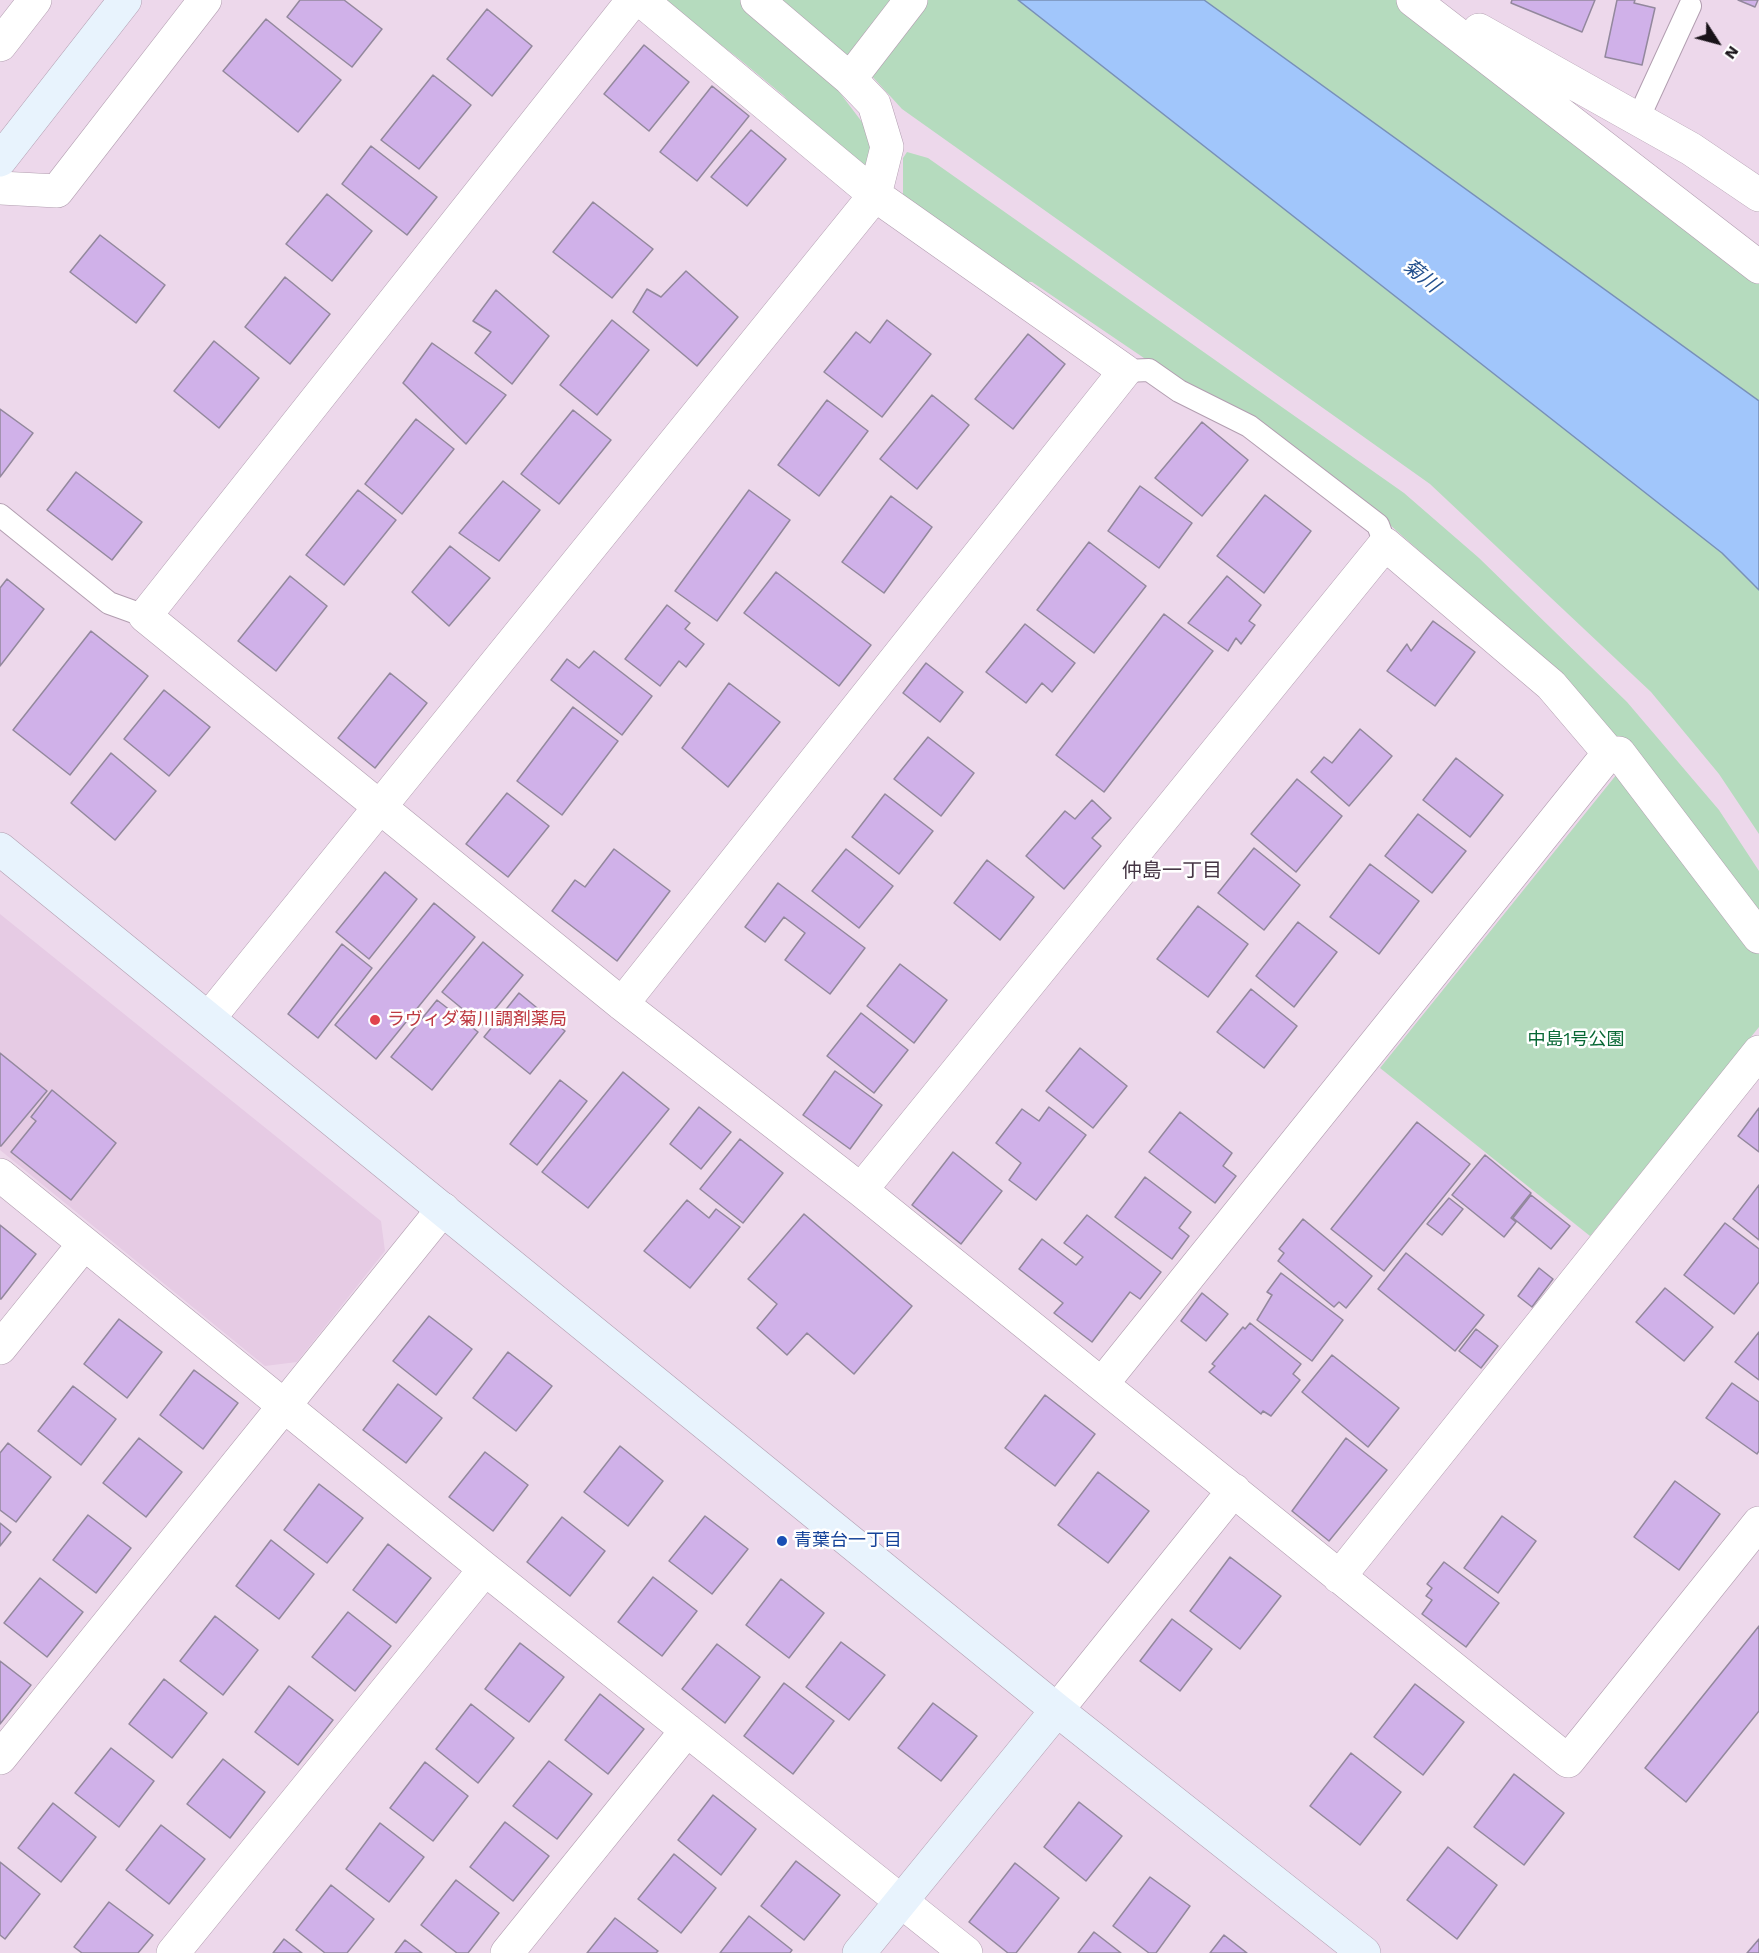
<!DOCTYPE html>
<html>
<head>
<meta charset="utf-8">
<style>
  body { margin:0 }
  #map { position:relative; width:1759px; height:1953px; overflow:hidden; background:#edd8eb; font-family:"Work Sans",sans-serif }
  canvas { display:block }
  .north { position:absolute; left:1687px; top:12px; width:60px; height:60px; -webkit-text-stroke:4px #fff; paint-order:stroke; rotate:126deg; font-size:16px; font-weight:700; line-height:24px; text-align:center; color:#191319 }
  .north::after { content:''; display:block; margin:auto; width:21px; height:27px; background:#191319; clip-path:polygon(50% 0,100% 100%,50% 72%,0 100%) }
</style>
</head>
<body>
<div id="map">
<canvas width="1759" height="1953"></canvas>
<div class="north">N</div>
</div>
<script>
const g = document.querySelector('canvas').getContext('2d');
g.lineJoin = 'round';
function fillPath(path, color) { g.fillStyle = color; g.fill(path, 'evenodd'); }
function trace(path, color, width, dash) { g.strokeStyle = color; g.lineWidth = width; g.lineCap = dash ? 'butt' : 'round'; g.setLineDash(dash || []); g.stroke(path); }
function write(font, color, halo, rows, align = 'center') {
  g.font = font + ' "Work Sans","Noto Sans JP",sans-serif'; g.lineWidth = 5; g.setLineDash([]); g.textBaseline = 'middle'; g.strokeStyle = halo; g.fillStyle = color; for (const [text, x, y, turn = 0] of rows) {
    g.save(); g.translate(x, y); g.rotate((+turn || 0) * Math.PI / 180); g.textAlign = isNaN(turn) ? turn : align; if (halo) g.strokeText(text, 0, 0); g.fillText(text, 0, 0); g.restore();
  }
}
fillPath(new Path2D(`
  M0,914L381,1221L385,1251L297,1362L265,1366L0,1150Z`), '#e6cbe4');
fillPath(new Path2D(`
  M663,0H743L831,81L868,130L873,141L871,162L865,166L802,116L784,96L738,58Z
  M773,0H1410L1759,268V834L1719,774L1651,692L1430,484L902,109L870,74Z
  M907,152L928,158L1404,493L1479,558L1627,702L1719,810L1759,871V931L1544,661L1390,525L1032,282L1014,281L903,197V158Z
  M1621,769L1759,952V1027L1590,1236L1380,1068Z`), '#b5dbbe');
const water = new Path2D(`
  M1018,0H1204L1759,401V590L1722,553Z`);
fillPath(water, '#a1c6fb');
trace(water, '#7890b7', 1.5);
const building = new Path2D(`
  M300,0H344L382,29L352,67L287,17Z
  M1512,0H1595L1582,32L1511,3Z
  M1617,0H1635L1634,3L1655,8L1642,65L1605,57Z
  M1738,0H1758L1755,7Z
  M487,9L532,46L492,96L447,59Z
  M266,19L341,80L298,132L223,71Z
  M644,45L689,82L649,131L604,94Z
  M433,75L471,105L419,169L381,140Z
  M712,86L749,116L697,181L660,152Z
  M751,130L786,159L747,206L711,177Z
  M371,146L437,197L407,235L342,184Z
  M327,194L372,231L332,281L286,244Z
  M593,202L653,249L612,298L553,252Z
  M100,235L165,285L136,323L70,272Z
  M686,271L738,317L697,366L633,312L647,289L661,297Z
  M285,277L330,314L290,364L245,327Z
  M496,290L549,336L512,384L475,353L491,332L473,321Z
  M612,320L649,350L597,415L560,385Z
  M887,320L931,354L882,417L824,372L856,332L870,343Z
  M1028,334L1065,364L1013,429L975,399Z
  M214,341L259,378L219,428L174,391Z
  M432,343L506,395L466,444L403,383Z
  M932,395L969,425L917,489L880,459Z
  M827,400L868,431L819,496L778,465Z
  M0,409L33,433L0,477Z
  M573,410L611,440L559,504L521,474Z
  M416,419L454,449L402,514L365,484Z
  M1202,422L1248,460L1202,516L1155,478Z
  M76,472L142,522L112,560L47,510Z
  M503,481L540,510L499,561L459,533Z
  M1140,486L1192,523L1159,568L1108,531Z
  M358,490L396,520L344,585L306,555Z
  M749,490L790,520L717,621L675,591Z
  M1265,495L1311,531L1264,593L1217,556Z
  M891,496L932,527L884,593L842,562Z
  M1089,542L1146,586L1094,653L1037,610Z
  M450,546L490,578L449,626L412,592Z
  M776,572L871,645L839,686L744,613Z
  M290,576L327,606L276,671L238,641Z
  M1227,576L1261,605L1249,621L1255,625L1241,644L1236,638L1228,651L1188,623Z
  M7,579L44,609L0,666V588Z
  M667,605L690,623L685,629L704,644L686,667L679,661L660,686L625,659Z
  M1164,614L1213,651L1104,792L1056,755Z
  M1433,621L1475,652L1435,706L1387,671L1407,644L1411,651Z
  M1025,624L1075,663L1052,692L1042,683L1026,703L986,672Z
  M91,631L148,676L70,775L13,730Z
  M594,651L652,696L622,735L551,680L567,659L579,668Z
  M926,663L963,692L940,722L903,693Z
  M390,673L427,703L375,768L338,738Z
  M729,683L780,722L728,787L682,748Z
  M164,690L210,727L169,776L124,739Z
  M573,707L618,741L562,815L517,781Z
  M1360,729L1392,756L1349,806L1311,772L1324,757L1332,763Z
  M928,737L974,773L941,816L894,779Z
  M111,753L156,791L115,840L71,803Z
  M1456,758L1503,795L1470,837L1423,800Z
  M1297,779L1342,816L1296,872L1251,834Z
  M507,793L549,826L508,877L466,844Z
  M885,794L933,831L899,874L852,837Z
  M1092,800L1111,818L1092,838L1101,846L1064,889L1026,856L1065,811L1075,819Z
  M1418,814L1466,851L1432,893L1385,856Z
  M1254,848L1300,885L1264,930L1218,893Z
  M614,849L670,891L617,961L552,911L575,880L585,887Z
  M846,849L893,886L859,928L812,891Z
  M987,860L1034,897L1000,940L954,903Z
  M1370,864L1419,901L1379,954L1330,917Z
  M385,872L417,899L369,959L336,932Z
  M778,883L865,948L830,994L785,960L805,933L784,917L765,942L745,927Z
  M434,903L475,937L376,1059L335,1025Z
  M1198,906L1248,944L1208,997L1157,959Z
  M1298,922L1337,952L1294,1007L1256,976Z
  M483,942L523,975L482,1025L442,992Z
  M342,944L372,968L318,1038L288,1014Z
  M900,964L947,1000L914,1043L867,1006Z
  M1251,989L1297,1026L1264,1068L1217,1032Z
  M519,993L565,1031L530,1074L484,1037Z
  M437,1000L478,1032L432,1090L391,1057Z
  M861,1013L908,1050L874,1093L827,1056Z
  M1080,1048L1127,1086L1093,1128L1046,1091Z
  M0,1053L47,1091L1,1146H0Z
  M835,1071L882,1105L850,1149L803,1115Z
  M623,1072L669,1109L588,1208L542,1172Z
  M560,1080L587,1101L537,1165L510,1144Z
  M52,1090L116,1143L71,1200L11,1152L36,1121L31,1117Z
  M699,1107L731,1132L701,1169L670,1144Z
  M1049,1107L1086,1135L1036,1200L1009,1180L1021,1163L996,1143L1022,1109L1039,1121Z
  M1759,1108V1152L1738,1136Z
  M1180,1112L1232,1153L1223,1166L1236,1176L1215,1203L1149,1152Z
  M1417,1122L1470,1164L1384,1271L1331,1229Z
  M740,1139L783,1173L743,1223L700,1189Z
  M953,1152L1002,1191L961,1244L912,1205Z
  M1485,1155L1531,1193L1511,1218L1516,1222L1504,1237L1452,1195Z
  M1145,1177L1191,1212L1179,1228L1189,1236L1172,1259L1115,1217Z
  M1759,1185V1240L1733,1219Z
  M1531,1195L1570,1226L1551,1249L1513,1218Z
  M1449,1198L1463,1209L1442,1235L1427,1224Z
  M687,1200L709,1218L716,1209L740,1227L690,1288L644,1251Z
  M804,1214L912,1306L854,1374L807,1333L787,1355L757,1328L777,1304L748,1279Z
  M1087,1215L1161,1272L1140,1299L1130,1292L1092,1342L1054,1313L1063,1303L1019,1269L1042,1239L1076,1265L1083,1257L1064,1243Z
  M1303,1219L1372,1276L1346,1308L1339,1302L1334,1307L1278,1261L1284,1253L1279,1249Z
  M1725,1223L1759,1249V1282L1734,1314L1684,1275Z
  M0,1225L36,1254L1,1299H0Z
  M1406,1253L1484,1315L1455,1351L1378,1289Z
  M1539,1268L1553,1279L1532,1307L1518,1296Z
  M1281,1273L1343,1320L1312,1361L1257,1320L1272,1295L1267,1292Z
  M1665,1288L1713,1327L1684,1361L1636,1322Z
  M1202,1293L1228,1314L1206,1341L1181,1321Z
  M429,1316L472,1349L436,1395L393,1361Z
  M119,1319L162,1352L127,1398L84,1364Z
  M1250,1323L1301,1364L1293,1374L1300,1380L1271,1416L1263,1411L1261,1414L1209,1372L1215,1366L1212,1364L1243,1327L1245,1329Z
  M1476,1329L1498,1346L1481,1368L1459,1351Z
  M1759,1332V1380L1735,1362Z
  M508,1352L552,1386L516,1431L473,1398Z
  M1332,1355L1399,1408L1368,1447L1302,1392Z
  M194,1370L238,1403L203,1449L160,1415Z
  M1732,1383L1759,1402V1451L1757,1454L1706,1418Z
  M398,1384L442,1418L406,1463L363,1430Z
  M73,1386L116,1419L81,1465L38,1431Z
  M1045,1395L1095,1434L1055,1486L1005,1448Z
  M139,1438L182,1472L146,1517L103,1483Z
  M1346,1438L1387,1470L1329,1541L1292,1511Z
  M8,1443L51,1477L16,1522L0,1510V1453Z
  M620,1446L663,1481L628,1526L584,1492Z
  M485,1452L528,1485L493,1531L449,1497Z
  M1098,1472L1149,1511L1108,1563L1058,1525Z
  M1675,1481L1720,1514L1679,1570L1634,1537Z
  M319,1484L363,1518L327,1563L284,1530Z
  M88,1515L131,1548L96,1593L53,1560Z
  M705,1516L748,1549L712,1594L669,1561Z
  M1502,1516L1536,1541L1498,1593L1464,1568Z
  M562,1517L605,1551L570,1596L527,1562Z
  M0,1523L11,1532L0,1546Z
  M271,1540L314,1574L279,1619L236,1586Z
  M388,1544L431,1578L396,1623L353,1590Z
  M1230,1557L1281,1596L1240,1649L1190,1611Z
  M1444,1562L1499,1603L1466,1647L1422,1614L1432,1600L1426,1596L1432,1588L1427,1584Z
  M653,1577L697,1611L662,1656L618,1622Z
  M40,1578L83,1612L47,1657L4,1623Z
  M781,1579L824,1613L789,1658L746,1625Z
  M348,1612L391,1646L355,1691L312,1657Z
  M215,1616L258,1650L223,1695L180,1661Z
  M1172,1619L1212,1649L1180,1691L1140,1661Z
  M1759,1626V1711L1686,1802L1645,1768Z
  M841,1642L885,1675L849,1720L806,1687Z
  M520,1643L564,1677L529,1722L485,1689Z
  M717,1644L760,1677L725,1723L682,1689Z
  M0,1661L31,1685L0,1724Z
  M164,1679L207,1713L172,1758L129,1724Z
  M784,1683L834,1721L793,1774L744,1736Z
  M1415,1684L1464,1722L1423,1775L1374,1737Z
  M289,1686L333,1720L298,1765L255,1732Z
  M600,1694L644,1729L608,1774L565,1740Z
  M933,1703L977,1736L941,1781L898,1748Z
  M471,1704L514,1738L478,1783L436,1749Z
  M111,1748L154,1781L119,1827L75,1793Z
  M1351,1753L1401,1792L1360,1845L1310,1806Z
  M223,1759L265,1792L230,1838L187,1804Z
  M549,1761L592,1794L557,1839L513,1806Z
  M425,1762L468,1796L433,1841L390,1808Z
  M1514,1774L1564,1813L1524,1865L1474,1827Z
  M713,1795L756,1829L721,1875L678,1840Z
  M1079,1802L1122,1836L1086,1881L1044,1847Z
  M53,1803L96,1837L61,1882L18,1848Z
  M505,1822L549,1856L513,1901L470,1867Z
  M380,1823L424,1857L389,1902L346,1869Z
  M161,1825L205,1859L169,1904L126,1870Z
  M1448,1847L1497,1885L1457,1939L1407,1900Z
  M674,1854L716,1888L681,1933L638,1899Z
  M796,1861L840,1895L804,1940L761,1906Z
  M0,1862L40,1894L5,1939L0,1935Z
  M1015,1863L1059,1898L1016,1953H1008L969,1922Z
  M1150,1877L1190,1906L1156,1953H1149L1113,1926Z
  M456,1880L499,1913L468,1953H457L421,1925Z
  M331,1885L374,1919L347,1953H325L296,1930Z
  M109,1902L153,1935L138,1953H82L74,1947Z
  M749,1916L792,1950L790,1953H720Z
  M615,1918L658,1951L656,1953H587Z
  M1094,1932L1121,1953H1078Z
  M1224,1935L1247,1953H1210Z
  M284,1939L302,1953H273Z
  M1759,1939V1953H1747Z
  M405,1940L422,1953H395Z`);
fillPath(building, '#d0b1e9');
trace(building, '#93889d', 1.5);
const lane = new Path2D(`
  M1638,119L1690,6
  M1125,371L1149,370L1179,391L1249,426L1378,525L1385,544
  M0,515L109,603L145,616`);
const street = new Path2D(`
  M633,0L145,616L622,1004L861,1190L1568,1761L1759,1523
  M1413,0L1759,267
  M1479,30L1691,149L1759,195
  M0,45L35,0
  M850,79L911,0
  M0,188L57,191L205,0
  M622,1004L1125,371L875,195L641,0
  M209,1018L875,195L887,147L874,104L850,79L757,0
  M0,1175L485,1569L966,1953
  M861,1190L1385,544L1551,685L1609,753H1619L1759,937
  M0,1348L84,1244
  M1102,1384L1609,753
  M1339,1577L1759,1052
  M1057,1710L1234,1490
  M0,1758L443,1209
  M173,1953L485,1569
  M507,1953L687,1730`);
const secondary = new Path2D(`
  M0,160L125,0
  M0,849L1057,1710L1364,1953
  M859,1953L1057,1710`);
trace(lane, '#b29eb0', 24);
trace(street, '#b29eb0', 34);
trace(secondary, '#b29eb0', 34);
trace(lane, '#fff', 22);
trace(street, '#fff', 33);
trace(secondary, '#e8f3fd', 33);
for (const [x, y, r, color] of [
  [375,1020,6,"#e0444e"],
  [782,1541,6,"#1a4fb4"]
]) { const dot = new Path2D(); dot.arc(x, y, r, 0, 2 * Math.PI); g.fillStyle = color; g.fill(dot); trace(dot, '#fff', 2); }
write('18px', '#be3a42', '#fff', [
  ["ラヴィダ菊川調剤薬局",387,1020]
], 'left');
write('18px', '#086835', '#fff', [
  ["中島1号公園",1576,1040]
]);
write('18px', '#164399', '#fff', [
  ["青葉台一丁目",794,1541]
], 'left');
write('italic 20px', '#23508e', '#fff', [
  ["菊川",1421,276,39]
]);
write('20px', '#453544', '#fff', [
  ["仲島一丁目",1172,871]
]);
</script>
</body>
</html>
